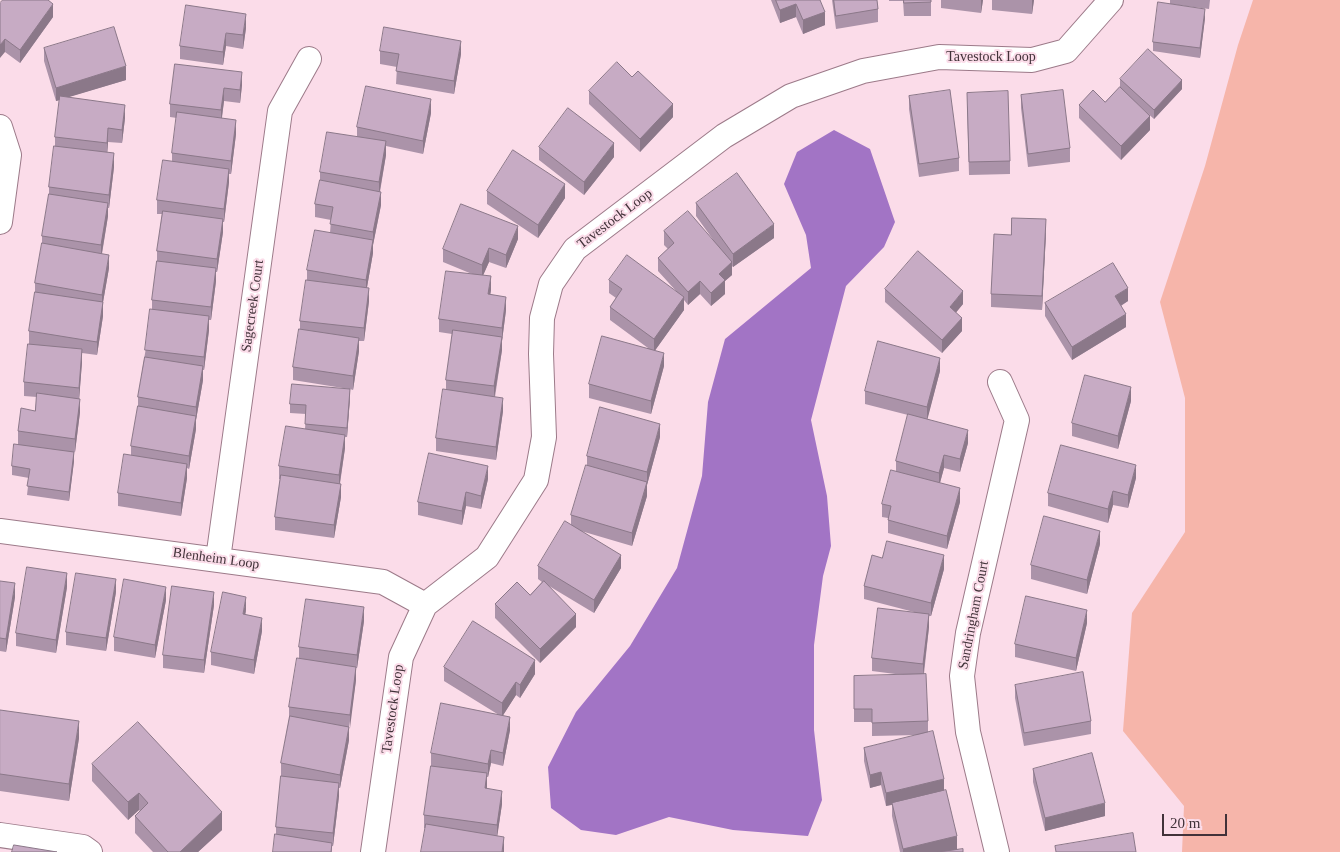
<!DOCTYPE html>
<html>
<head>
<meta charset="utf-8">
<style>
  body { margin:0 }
  #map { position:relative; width:1340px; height:852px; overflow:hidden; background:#fbdce9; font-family:Georgia,serif }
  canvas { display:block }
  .scale { position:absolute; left:1162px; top:814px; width:65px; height:22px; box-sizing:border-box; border:2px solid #413239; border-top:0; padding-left:6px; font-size:15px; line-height:18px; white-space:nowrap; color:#413239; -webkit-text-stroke:4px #fbdce9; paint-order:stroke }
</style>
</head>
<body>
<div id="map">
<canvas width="1340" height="852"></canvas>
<div class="scale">20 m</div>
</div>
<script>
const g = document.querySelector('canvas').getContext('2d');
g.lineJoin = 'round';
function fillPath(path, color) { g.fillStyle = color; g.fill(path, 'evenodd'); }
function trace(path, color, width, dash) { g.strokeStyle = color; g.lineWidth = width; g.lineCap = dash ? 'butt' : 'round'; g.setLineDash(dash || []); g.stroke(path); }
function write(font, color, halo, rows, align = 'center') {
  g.font = font + ' Georgia,serif'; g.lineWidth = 4; g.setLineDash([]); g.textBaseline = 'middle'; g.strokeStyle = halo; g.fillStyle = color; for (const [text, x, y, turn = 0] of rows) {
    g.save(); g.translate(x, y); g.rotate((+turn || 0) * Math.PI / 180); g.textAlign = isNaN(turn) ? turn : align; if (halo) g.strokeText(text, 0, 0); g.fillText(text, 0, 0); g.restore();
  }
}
fillPath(new Path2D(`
  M1253,0H1340V852H1182L1184,806L1123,731L1132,613L1185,532V398L1160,302L1205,166L1238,45Z`), '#f6b5aa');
fillPath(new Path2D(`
  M834,130L870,149L895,222L884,247L846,286L811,420L827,496L831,546L823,576L814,645V730L822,800L808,836L733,830L669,817L616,835L581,830L551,808L548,767L576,712L630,646L677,568L702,476L708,402L725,339L811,268L806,235L784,184L797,152Z`), '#a274c5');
const street = new Path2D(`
  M0,127L9,155L0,222
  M0,531L383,582L425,605
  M218,559L280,111L309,59
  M0,835L83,847L90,852
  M373,852L401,657L425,605L487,557L536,480L544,437L541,354L542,318L551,284L575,249L724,136L791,96L863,71L939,57L1032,60L1066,51L1111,0
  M997,852L968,732L962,676L968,633L1017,420L1000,382`);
trace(street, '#9c7a89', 26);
trace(street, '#fff', 24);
fillPath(new Path2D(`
  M771,0H820L825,25L803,34L796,17L780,23Z
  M832,0H877L878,9V22L836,29Z
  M889,0H931V16H904L903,1H889Z
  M941,0H983L981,13L941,8Z
  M992,0H1034L1032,14L992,10Z
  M1170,0H1210L1209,9L1170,4Z
  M0,3L53,17L20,63L5,52Z
  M1205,18L1200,58L1153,51V42Z
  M246,28L243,49L226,46L223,65L180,59V46Z
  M44,48L126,80L68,97L125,118L122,143L108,142L107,153L114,167L109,208H108V216L102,254L109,268L103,302V316L97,355L82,353V362L79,399L80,412L75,452H74V461L69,501L27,495L29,478L12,475V466L18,444V431L35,411L37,397L24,396V382L29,344V331L35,292V283L42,244V236L49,194V187L55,146V137L60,100L56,101L44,61Z
  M380,51L461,54L454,94L396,84L397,67L380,64Z
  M175,64L242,85L240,103L224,101L222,118L236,134L231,174H229V182L224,222H223V232L217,272H216V281L211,320H209V330L204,370H203V380L196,420V429L189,469L187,468V478L181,516L118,506V493L131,456V446L138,406V397L152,310V300L157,261V251L162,214H157V200L172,161V153L177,118L170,117V104Z
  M1120,79L1182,89L1154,119L1135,102L1150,130L1121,160L1079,118V105L1105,102L1120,87Z
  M589,91L673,117L640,152L589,104Z
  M1021,95L1070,148V162L1028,167L1021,108Z
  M909,96L959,158V171L919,177L909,109Z
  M967,106L1010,161V174L969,175Z
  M431,113L423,154L386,146V155L380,192L381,205L373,245V253L367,287L369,301L364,341H359V351L353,390L350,389V398L347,437H345V448L340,484L341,497L334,538L275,530V517L280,479H279V466L305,429L306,414L290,413V404L349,389L293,380V367L300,329V321L307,280V270L330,233L331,220L315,217V204L320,180V172L357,137V127Z
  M539,147L614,157L584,195L539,160Z
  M487,191L565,198L538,238L487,204Z
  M696,203L774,238L733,267L732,266V275L725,281V294L711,306L700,294L688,305L684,300V310L655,350L664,366L651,414L589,398V384L648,348L610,320V307L616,298L609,293V280L677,292L658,271V258L668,249L664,245V231L714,241L696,216Z
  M1046,233L1042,310L991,307V294L1011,235Z
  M518,239L506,268L489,262L483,275L491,290L490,295L506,310L502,341V350L495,397L503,411L496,460L436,451V438L446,390V380L452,334L439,332V319L472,274L443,262V249Z
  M885,289L963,304L956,312L962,331L942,353L885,302Z
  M1128,301L1121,306L1126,327L1072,360L1045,316V303Z
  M940,371L927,419L968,443L960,472L944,468L940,483L960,502L947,549L888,533V518L882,517V504L896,471V461L908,415L865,404V391Z
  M1131,401L1118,449L1072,436V423Z
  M660,437L647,485V496L632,546L581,531L621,568L594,613L549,586L576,627L540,663L495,618V604L530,595L542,582L538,579V566L571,525V515L587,465V456Z
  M1136,478L1128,508L1113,505L1108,523L1048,506V493Z
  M488,479L481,509L466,506L462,525L418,515V502Z
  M1100,544L1087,594L1031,579V565Z
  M882,558L944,569L931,616H929V627L924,674L928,721V732L944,790L957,849L963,852H900L892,816V805L886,806L881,785L870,788L864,761V748L918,735L872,736V722H854V690L903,675L872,671V658L914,612L864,599V586Z
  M0,581L15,597L6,652L0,651Z
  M67,587L56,653L16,646V633Z
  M116,592L106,651L66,645V632Z
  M166,600L155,658L114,651V637Z
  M214,605L204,673L163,668V655Z
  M246,610L245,615L262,631L254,674L211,665V652Z
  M364,621L357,668H356V680L349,728V740L340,788H339V796L333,846H332V852L276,834V827L281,776V763L289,719V707L299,659V647Z
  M1087,623L1076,671L1015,657V644Z
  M444,667L535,674L520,698L516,695L503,715L510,730L503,766L491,763L488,777H487V788L502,804L497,836L424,828V815L431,766V753L499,715L444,681Z
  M1015,685L1091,721V734L1024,746L1015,698Z
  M0,710L79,738L69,801L0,791Z
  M92,764L222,830L198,852H153L135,833V816L140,811L139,810L128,820L92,781Z
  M1033,769L1105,816L1045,831L1033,782Z`), '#ab93a9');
fillPath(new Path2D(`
  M981,0H983L981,13Z
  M1032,0H1034L1032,14Z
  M53,4V17L20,63V50Z
  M796,4V17L780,23V10Z
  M1205,9V18L1200,58V48Z
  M825,12V25L803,34V20Z
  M246,14V28L243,49V35Z
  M226,33V46L223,65V52Z
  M5,39V52L0,58V45Z
  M461,41V54L454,94V81Z
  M126,66V80L56,101V88Z
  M242,72V85L240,103V90Z
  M1182,80V89L1154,119V110Z
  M224,88V101L221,123V110Z
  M431,99V113L423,154V141Z
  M673,104V117L640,152V139Z
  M125,105V118L122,143V130Z
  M1150,116V130L1121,160V146Z
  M236,120V134L231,174V161Z
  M108,128V142L107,157V143Z
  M386,141V155L379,195V182Z
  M614,143V157L584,195V182Z
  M114,153V167L109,208V195Z
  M229,169V182L224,222V209Z
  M565,184V198L538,238V225Z
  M381,192V205L373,245V232Z
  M108,203V216L101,258V245Z
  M223,219V232L217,272V259Z
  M1046,219V233L1042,310V296Z
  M774,224V238L733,267V254Z
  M518,226V239L506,268V255Z
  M373,240V253L366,293V280Z
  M489,248V262L482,278V265Z
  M109,255V268L102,308V295Z
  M732,262V275L725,281V294L711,306V293L719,274Z
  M216,268V281L211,320V307Z
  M491,276V290L488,308V294Z
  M700,281V294L688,305V292Z
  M369,288V301L364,341V328Z
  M1128,288V301L1115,309V296Z
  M963,291V304L950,320V307Z
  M506,297V310L502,341V328Z
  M684,297V310L654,352V339Z
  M103,302V316L97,355V342Z
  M1126,314V327L1072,360V347Z
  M209,316V330L204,370V357Z
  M962,318V331L942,353V340Z
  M502,337V350L494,399V386Z
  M359,338V351L353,390V376Z
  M82,349V362L79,401V388Z
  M664,353V366L651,414V401Z
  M940,358V371L927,421V407Z
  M203,366V380L196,420V407Z
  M1131,387V401L1118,449V436Z
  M350,389V398L347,437V428Z
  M503,398V411L496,460V447Z
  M80,399V412L75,452V439Z
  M196,416V429L189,469V456Z
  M660,424V437L647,485V496L632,546V533L647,483V472Z
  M968,430V443L960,472V459Z
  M345,435V448L339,488V475Z
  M74,452V461L69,501V492Z
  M944,455V468L939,486V473Z
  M187,464V478L181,516V503Z
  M1136,465V478L1128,508V495Z
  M488,466V479L481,509V496Z
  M341,484V497L334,538V525Z
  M960,488V502L947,549V536Z
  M1113,491V505L1108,523V509Z
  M466,492V506L462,525V511Z
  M1100,531V544L1087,594V580Z
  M621,555V568L594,613V600Z
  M944,555V569L931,616V603Z
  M67,573V587L56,653V640Z
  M116,579V592L106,651V638Z
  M15,583V597L6,652V639Z
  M166,587V600L155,658V645Z
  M214,592V605L204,673V660Z
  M246,597V610L243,627V614Z
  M364,607V621L357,668V655Z
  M1087,610V623L1076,671V658Z
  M576,614V627L540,663V649Z
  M929,614V627L923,677V664Z
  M262,618V631L254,674V660Z
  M535,660V674L520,698V685Z
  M356,667V680L350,728V715Z
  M516,682V695L502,717V703Z
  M510,717V730L503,766V753Z
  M79,721V738L69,801V784Z
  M349,727V740L340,788V775Z
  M491,750V763L488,777V764Z
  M881,772V785L870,788V775Z
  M487,773V787L485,801V788Z
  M944,779V792L886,806V793Z
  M339,783V796L333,846V833Z
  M502,791V804L497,838V825Z
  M139,793V810L128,820V802Z
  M1105,803V816L1045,831V818Z
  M222,812V830L198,852H180Z
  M957,836V849L946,852H903V849Z
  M504,837V852H502Z`), '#8b7889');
const building = new Path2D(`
  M3,0H48L53,4L20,50L5,39L0,45V3Z
  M776,0H820L825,12L803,20L796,4L780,10Z
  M834,0H877L878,9L836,16Z
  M904,0H931V2L904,3Z
  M1158,2L1205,9L1200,48L1153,42Z
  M186,5L246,14L243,35L226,33L223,52L180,46Z
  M114,27L126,66L56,88L44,48Z
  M384,27L461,41L454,81L396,71L399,54L380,51Z
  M1148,49L1182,80L1154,110L1120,79Z
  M617,62L632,77L638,71L673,104L640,139L589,91Z
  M175,64L242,72L240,90L224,88L221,110L170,104Z
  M366,86L431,99L423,141L357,127Z
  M1120,87L1150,116L1121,146L1079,105L1093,90L1105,102Z
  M950,90L959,158L919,164L909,96Z
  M1063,90L1070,148L1028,154L1021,95Z
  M1008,91L1010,161L969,162L967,93Z
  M60,96L125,105L122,130L108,128L107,143L55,137Z
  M568,108L614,143L584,182L539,147Z
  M177,112L236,120L231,161L172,153Z
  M327,132L386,141L379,182L320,172Z
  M54,146L114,153L109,195L49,187Z
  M513,150L565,184L538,225L487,191Z
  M163,160L229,169L224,209L157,200Z
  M737,173L774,224L733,254L696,203Z
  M320,180L381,192L373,232L330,224L333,207L315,204Z
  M49,194L108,203L101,245L42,236Z
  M461,204L518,226L506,255L489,248L482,265L443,249Z
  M163,211L223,219L217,259L157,251Z
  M688,211L732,262L719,274L725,280L711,293L700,281L688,292L658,258L674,243L664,231Z
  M1012,218L1046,219L1042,296L991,294L994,234L1011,235Z
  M315,230L373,240L366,280L307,270Z
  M42,243L109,255L102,295L35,283Z
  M918,251L963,291L950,307L962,318L942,340L885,289Z
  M627,255L684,297L654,339L610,307L622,289L609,280Z
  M157,261L216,268L211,307L152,300Z
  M1113,263L1128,288L1115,296L1126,314L1072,347L1045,303Z
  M446,271L491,276L488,294L506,297L502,328L439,319Z
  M306,280L369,288L364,328L300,321Z
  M35,292L103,302L97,342L29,331Z
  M150,309L209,316L204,357L145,350Z
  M299,329L359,338L353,376L293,367Z
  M453,330L502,337L494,386L446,380Z
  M602,336L664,353L651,401L589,384Z
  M878,341L940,358L927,407L865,391Z
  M28,344L82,349L79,388L24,382Z
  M145,357L203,366L196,407L138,397Z
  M1085,375L1131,387L1118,436L1072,423Z
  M292,384L350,389L347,428L305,424L306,405L290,404Z
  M443,389L503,398L496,447L436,438Z
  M37,393L80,399L75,439L18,431L21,408L35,411Z
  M138,406L196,416L189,456L131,446Z
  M600,407L660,424L647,472L587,456Z
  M908,414L968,430L960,459L944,455L939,473L896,461Z
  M286,426L345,435L339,475L279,466Z
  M14,444L74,452L69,492L27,486L30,469L12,466Z
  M1061,445L1136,465L1128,495L1113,491L1108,509L1048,493Z
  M429,453L488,466L481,496L466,492L462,511L418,502Z
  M124,454L187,464L181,503L118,493Z
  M586,465L647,482L632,533L571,515Z
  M891,470L960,488L947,536L888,520L891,506L882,504Z
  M281,475L341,484L334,525L275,517Z
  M1044,516L1100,531L1087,580L1031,565Z
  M565,521L621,555L594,600L538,566Z
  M887,541L944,555L931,603L864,586L872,555L882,558Z
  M27,567L67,573L56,640L16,633Z
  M76,573L116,579L106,638L66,632Z
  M124,579L166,587L155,645L114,637Z
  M0,581L15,583L6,639L0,638Z
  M544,581L576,614L540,649L495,604L517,582L530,595Z
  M172,586L214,592L204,660L163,655Z
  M223,592L246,597L243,614L262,618L254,660L211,652Z
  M1026,596L1087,610L1076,658L1015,644Z
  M306,599L364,607L357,655L299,647Z
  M878,608L929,614L923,664L872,658Z
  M473,621L535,660L520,685L516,682L502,703L444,667Z
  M297,658L356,667L350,715L289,707Z
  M1083,672L1091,721L1024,733L1015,685Z
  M926,674L928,721L872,723V709H854V676Z
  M441,703L510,717L503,753L491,750L488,764L431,753Z
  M0,710L79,721L69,784L0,774Z
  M290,716L349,727L340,775L281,763Z
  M138,722L222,812L180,852H168L135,816L148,803L139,793L128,802L92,764Z
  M933,731L944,779L886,793L881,772L870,775L864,748Z
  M1092,753L1105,803L1045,818L1033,769Z
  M431,766L487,773L485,788L502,791L497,825L424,815Z
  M281,776L339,783L333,833L276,827Z
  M946,790L957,836L903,849L892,803Z
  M426,824L504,837L502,852H421Z
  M1133,833L1136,852H1056L1055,846Z
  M275,834L332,843L331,852H273Z
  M14,845L57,852H12Z
  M963,849V852H938Z`);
fillPath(building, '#c7abc4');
trace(building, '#8b7889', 1);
write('14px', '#413239', '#fbdce9', [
  ["Tavestock Loop",991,57],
  ["Tavestock Loop",615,219,-37],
  ["Sagecreek Court",253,306,-82],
  ["Blenheim Loop",216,559,8],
  ["Sandringham Court",974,615,-79],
  ["Tavestock Loop",393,709,-82]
]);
</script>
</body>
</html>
